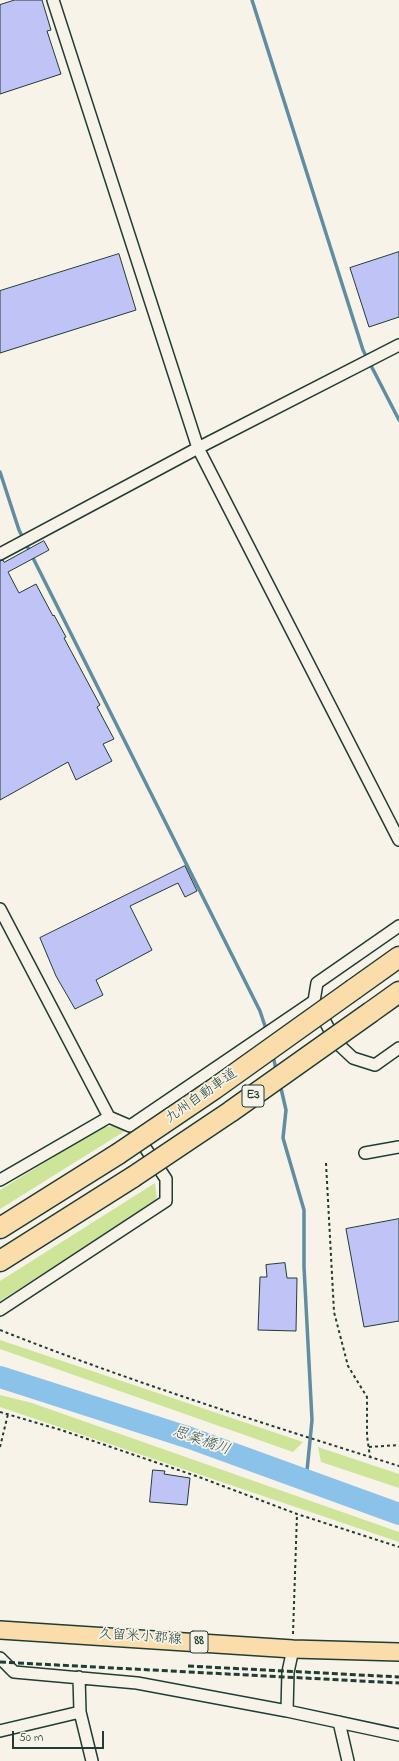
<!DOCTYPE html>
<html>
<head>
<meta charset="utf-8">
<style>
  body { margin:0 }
  #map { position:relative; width:399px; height:1761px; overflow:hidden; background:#f7f3e8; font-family:"Indie Flower",sans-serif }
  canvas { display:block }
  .scale { position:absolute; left:12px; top:1731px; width:92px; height:18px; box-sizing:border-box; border:2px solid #1f3d34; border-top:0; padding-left:5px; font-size:12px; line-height:14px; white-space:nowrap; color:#1f3d34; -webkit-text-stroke:3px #f7f3e8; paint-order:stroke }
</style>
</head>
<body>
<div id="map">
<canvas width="399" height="1761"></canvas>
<div class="scale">50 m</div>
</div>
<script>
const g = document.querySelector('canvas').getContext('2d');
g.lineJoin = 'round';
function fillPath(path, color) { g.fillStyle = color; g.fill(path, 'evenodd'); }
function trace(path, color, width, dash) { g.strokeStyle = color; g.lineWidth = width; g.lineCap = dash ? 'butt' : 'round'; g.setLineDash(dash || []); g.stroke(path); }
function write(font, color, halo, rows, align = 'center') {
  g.font = font + ' "Indie Flower","Klee One",sans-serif'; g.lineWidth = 3.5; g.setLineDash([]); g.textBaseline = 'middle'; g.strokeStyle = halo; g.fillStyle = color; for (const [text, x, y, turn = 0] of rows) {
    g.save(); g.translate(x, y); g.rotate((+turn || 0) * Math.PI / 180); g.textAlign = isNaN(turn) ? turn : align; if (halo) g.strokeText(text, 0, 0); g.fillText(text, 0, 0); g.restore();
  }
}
fillPath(new Path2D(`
  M115,1126L125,1131L0,1209V1190L102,1127Z
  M155,1183L157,1201L0,1301V1281Z
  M0,1340L303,1442L293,1452L0,1349Z
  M0,1395L32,1403L399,1532V1542L0,1407Z
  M318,1447L399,1474V1488L321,1462Z`), '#cde499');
trace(new Path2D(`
  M252,0L363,350L399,420
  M0,472L19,530L260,1011L267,1032
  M273,1055L276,1070
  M280,1084L286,1110L283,1138L304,1210V1267L312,1420L306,1481`), '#608da1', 3.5);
trace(new Path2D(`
  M0,1377L190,1438L399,1514`), '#8bc2e9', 22);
const building = new Path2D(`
  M15,0H42L51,30L47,31L61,74L0,94V5Z
  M399,252V317L369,327L350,268Z
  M119,254L136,310L0,353V291Z
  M44,541L49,550L8,572L19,593L36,584L53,616L54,615L66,637L64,638L100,705L97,707L114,739L103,744L112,761L76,780L68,762L0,800V561L3,560L4,562Z
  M185,866L197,891L185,897L178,883L130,906L152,950L96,980L103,995L75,1009L56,976L40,938Z
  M399,1219V1321L364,1327L346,1229Z
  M285,1263L287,1278H297L296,1331L258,1330L260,1277H267L266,1265Z
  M153,1470L165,1471L164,1474L190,1478L187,1505L150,1502Z`);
fillPath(building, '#bfc3f5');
trace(building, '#1f3d34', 1);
const minor = new Path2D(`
  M53,0L198,448L399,840
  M0,554L198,448L399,345
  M0,909L109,1117
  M399,926L317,983L314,1001L336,1042L353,1058L375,1065L399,1048
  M365,1153L399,1147
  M0,1180L109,1117L130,1126L314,1001
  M0,1310L166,1201V1179L138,1137
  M0,1658L14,1672L137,1683L287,1711L399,1735
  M287,1711L288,1672L293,1649
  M80,1712L92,1761
  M339,1722L348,1761
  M0,1731L80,1712L79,1677`);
const primary = new Path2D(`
  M0,1630L293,1649L399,1652`);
const motorway = new Path2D(`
  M354,989L399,957
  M371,1012L399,992
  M0,1228L118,1154
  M0,1261L133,1177`);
trace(minor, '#1f3d34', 14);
trace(primary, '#1f3d34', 20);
trace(motorway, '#1f3d34', 23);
trace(new Path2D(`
  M326,1163L334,1312L348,1366L367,1397V1436L370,1457
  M0,1330C131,1382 265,1424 399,1466
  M0,1412L61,1430L199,1477L297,1514L399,1547
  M0,1447L8,1414
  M369,1447L399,1445
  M293,1634L297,1514`), '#1f3d34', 2, [3, 3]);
trace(minor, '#f7f3e8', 11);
trace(primary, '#faddab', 17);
trace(motorway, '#faddab', 20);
trace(new Path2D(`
  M0,1662L399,1683
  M188,1666L399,1677`), '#1f3d34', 3, [6, 3]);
const motorwayBridge = new Path2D(`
  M118,1154L214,1089L354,989
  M133,1177L230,1112L371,1012`);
trace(motorwayBridge, '#1f3d34', 23, []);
trace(motorwayBridge, '#faddab', 20);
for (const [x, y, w] of [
  [253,1096,22],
  [199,1642,18]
]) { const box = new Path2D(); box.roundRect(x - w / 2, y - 11, w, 22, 3); g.fillStyle = '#f7f3e8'; g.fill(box); trace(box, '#1f3d34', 1); }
write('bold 13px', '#1f3d34', null, [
  ["E3",253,1096],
  ["88",199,1642]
]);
write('14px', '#1f3d34', '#f7f3e8', [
  ["九州自動車道",202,1097,-35],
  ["久留米小郡線",140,1638,4]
]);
write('italic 15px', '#355858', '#f7f3e8', [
  ["思案橋川",201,1442,19]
]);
</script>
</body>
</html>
